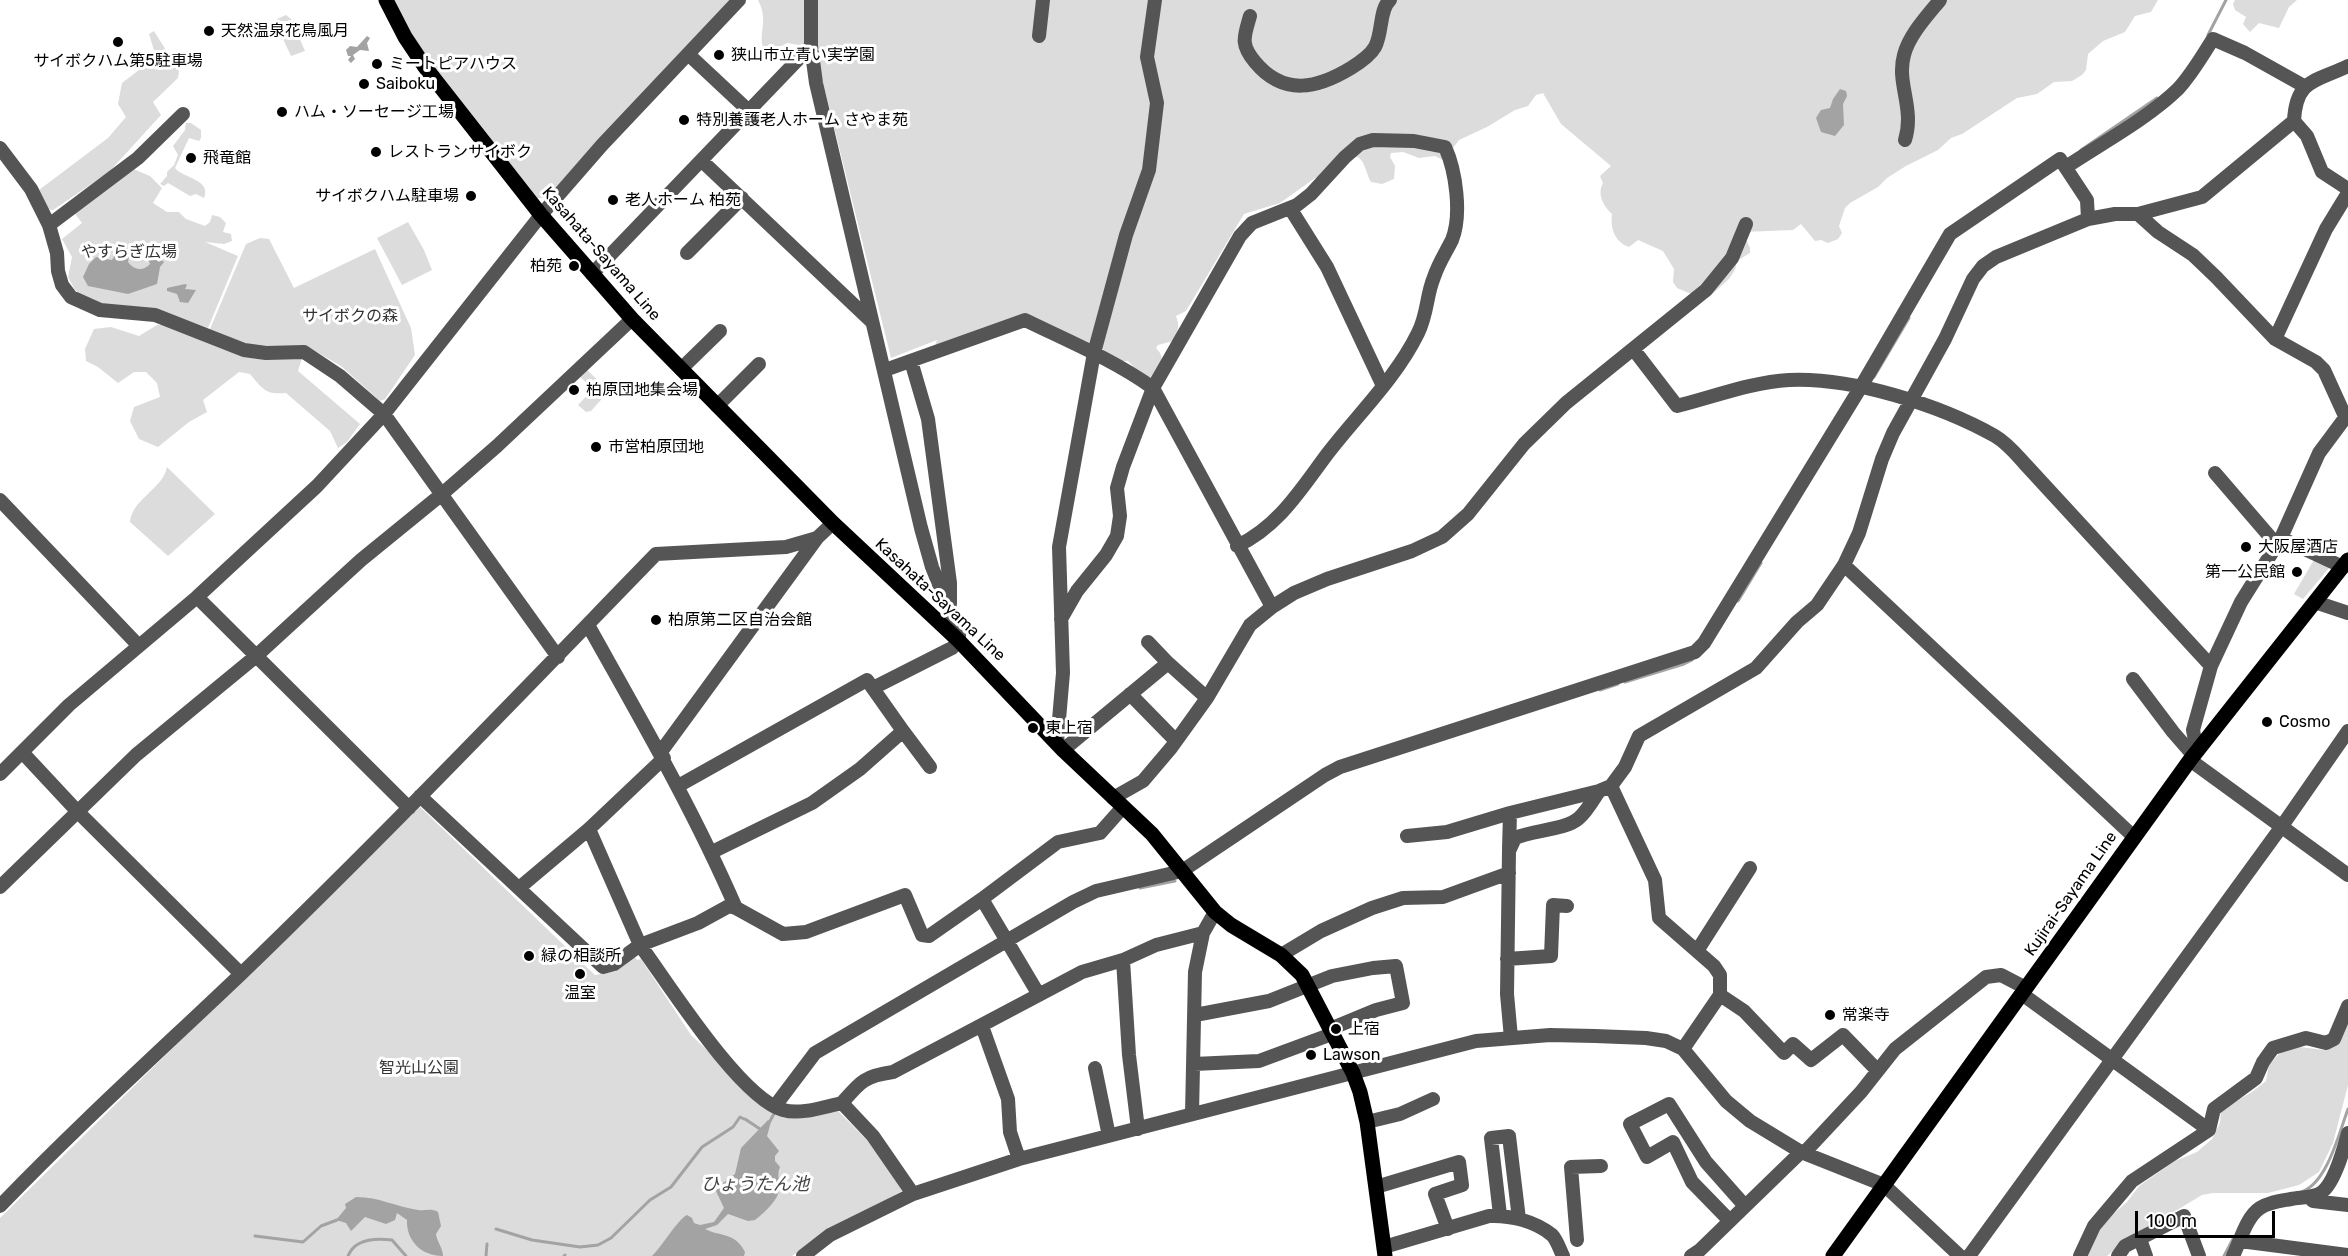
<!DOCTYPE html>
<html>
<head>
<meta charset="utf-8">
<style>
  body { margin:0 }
  #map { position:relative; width:2348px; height:1256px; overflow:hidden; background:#fff; font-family:Rubik,sans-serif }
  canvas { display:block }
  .scale { position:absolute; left:2135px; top:1211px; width:140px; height:27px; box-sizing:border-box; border:3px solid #000; border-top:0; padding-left:8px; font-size:18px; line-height:21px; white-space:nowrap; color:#000; -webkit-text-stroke:4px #fff; paint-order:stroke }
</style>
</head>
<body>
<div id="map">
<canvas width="2348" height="1256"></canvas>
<div class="scale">100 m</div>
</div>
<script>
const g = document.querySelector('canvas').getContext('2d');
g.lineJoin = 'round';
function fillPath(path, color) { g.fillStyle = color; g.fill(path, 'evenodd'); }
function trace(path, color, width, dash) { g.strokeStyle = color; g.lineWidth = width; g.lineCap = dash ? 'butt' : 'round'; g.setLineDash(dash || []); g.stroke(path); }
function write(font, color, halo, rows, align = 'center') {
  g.font = font + ' Rubik,"Noto Sans JP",sans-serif'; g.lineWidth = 6; g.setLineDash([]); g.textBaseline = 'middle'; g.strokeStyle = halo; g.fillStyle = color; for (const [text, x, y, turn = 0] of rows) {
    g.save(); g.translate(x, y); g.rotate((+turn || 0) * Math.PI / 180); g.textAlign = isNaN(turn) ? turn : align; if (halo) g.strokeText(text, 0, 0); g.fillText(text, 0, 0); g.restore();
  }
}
fillPath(new Path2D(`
  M393,0H744L546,198H537L428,60L399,16Z
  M758,0H2158L2151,12L2135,16L2125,32L2103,41L2088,54L2086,70L2082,75L2072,81L2054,82L2037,94L2017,98L1962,134L1951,138L1938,150L1906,166L1887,178L1878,187L1850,203L1845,208L1839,226L1842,233L1838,239L1828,243L1821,240L1815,241L1801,224L1793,230L1743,232L1750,248V253L1737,261L1735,270L1729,279L1709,297L1703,299L1677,288L1673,282L1674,269L1663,251L1638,240L1629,247C1615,242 1610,229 1612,214C1603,206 1597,194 1603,183L1600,176L1611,166L1561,124L1543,93L1536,95L1528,106L1515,110L1487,127L1459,140L1453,148L1456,167L1435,156L1419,158L1403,152L1391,153L1390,157L1395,166L1394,179L1382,184L1371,182C1366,174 1366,163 1358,157L1340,159L1321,177L1315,178L1280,203L1244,214L1186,311L1176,316C1180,326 1178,332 1173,341L1158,345L1156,348C1166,358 1161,365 1155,376L1146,379L1128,361H1113L1103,349L1092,348L1036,321L935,346L937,340L891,358L819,66L803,46L788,43L765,53C756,33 770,23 758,0Z
  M2235,0H2297L2289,7L2279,28L2259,23L2250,32L2243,24L2246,17L2235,10L2233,4Z
  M286,15L291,19L305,51L291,56L276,24L277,19Z
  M154,31L179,71L178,78L153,102L161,115L109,172L53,210L45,209L39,190L108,138L126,117L118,104L122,83L156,57L149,34Z
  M186,123H191L201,130V138L199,141L189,138L175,168C182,178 212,179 204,198L196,194L190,196L168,183L164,186L160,184L167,176V172L174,165L178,155L173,146L185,130Z
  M133,169L150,176L162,188L153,203L167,212H179L186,219L205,226L210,222L212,215L220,217L226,223L223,232L231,234L232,241L224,244L205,242L238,256L208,328L155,309L103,305L85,299L75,290L68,277L72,257L62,239L82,223L73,211Z
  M408,222L424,250L432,270L402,285L377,238Z
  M260,238L269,239L294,288L375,249L411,328L415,355L385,399L380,401L341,366L310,348L257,346L239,342L210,329L246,244Z
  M157,325H171L302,358L298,371L360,424L347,442L338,448L330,431L286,393C265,395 263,389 250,374L239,372L203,400L207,412L189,422L158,447L139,439L130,421L134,407L160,397L157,383L146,372H134L118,383L98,367L86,361L85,349L94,329L111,327L139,336Z
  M587,370L609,391L591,411L586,412L578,405L593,389L577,374Z
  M167,467L215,514L168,556L130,522C132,499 163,489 167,467Z
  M2315,558L2330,567L2303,599L2294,594Z
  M419,806L595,975L616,971V966L633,954L637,960L641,959L691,1035L761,1101L782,1116L834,1107L874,1147L902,1191L818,1238L792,1256H0V1218Z
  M2348,1019V1085L2333,1143L2319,1172L2299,1185L2268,1193H2213L2202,1195L2122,1243L2107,1256H2085L2104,1222L2127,1202L2139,1186L2175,1161L2197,1152L2212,1139L2220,1123L2221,1110L2252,1092L2266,1081L2269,1065L2279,1054L2292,1046L2324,1050L2339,1043Z`), '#dcdcdc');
fillPath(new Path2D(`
  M367,36L370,38L367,43L369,51L360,50L353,55L355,59L351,63L348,60L351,56H348L346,50L350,46L357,47Z
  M1840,89L1846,91L1847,96L1843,104L1844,125L1835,136L1821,132L1816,118L1821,110L1830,108L1833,99Z
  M123,246L130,250L128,262C134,270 143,272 150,264L148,258H152L155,253L164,262L160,267L157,284L128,294L88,286L83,277L89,264L96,257L112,260L118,250Z
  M185,284L187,285L185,289L196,290L188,303L180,302L177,294L167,291V288Z
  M768,1120L771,1122L767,1136L779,1151L775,1156V1161L780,1167C776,1176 781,1183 779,1191C777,1201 763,1214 755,1220L748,1221L728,1214L717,1225L705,1229C721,1237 735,1232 745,1252L744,1256H652C661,1248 678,1219 687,1215L692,1218L694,1223L700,1225L714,1222L724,1208L715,1189L735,1174L741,1148Z
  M356,1197C379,1197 397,1207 418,1210C426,1211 431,1208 438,1212L441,1226L436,1234C437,1242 443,1248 443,1256C422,1256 406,1241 407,1220L397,1213L395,1220L386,1224L365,1217L351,1231L346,1223L336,1220L346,1208L345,1204Z`), '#a3a3a3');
trace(new Path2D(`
  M2208,35L2226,0
  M2081,150L2157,98
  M1874,377L1909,318
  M1738,601L1761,563
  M1625,682L1684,664L1692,660
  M1600,690L1618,684
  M1140,888L1175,881
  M745,1119L760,1129
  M770,1121L776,1110
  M2301,1192C2327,1184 2339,1133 2348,1109
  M496,1229L532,1240L580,1247L598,1245L611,1238L650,1200L671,1187L702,1147L733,1127L740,1117L744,1119
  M255,1236L303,1242L321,1226L337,1220
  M348,1256C355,1238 376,1238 392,1240L406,1256
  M486,1256L487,1244
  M564,1256L565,1255
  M2224,1256L2234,1237`), '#a3a3a3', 3);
trace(new Path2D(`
  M811,0V46L816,83L921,528L932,567L959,634V641L952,648L873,688
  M1250,16C1244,37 1240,44 1255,62C1284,97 1318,88 1351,68C1359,63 1370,56 1375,47C1383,32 1379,9 1390,0
  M1039,36L1043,0
  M688,54L749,111
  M2294,121L2307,136L2322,172L2348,189
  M1905,140C1915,108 1896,83 1904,55C1909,35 1927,16 1940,0
  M0,148L31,189L49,225L57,253L58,271L62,285L71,297L100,310L155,315L244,350L266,353L304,352L340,376L384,414L558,657
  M702,161L872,322
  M2066,167C2102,143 2147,119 2178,89C2192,74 2202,56 2213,39L2245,53L2304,86
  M1290,208L1327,267L1383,386
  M2138,214L2158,232L2193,255L2216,277L2275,339L2316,362L2324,370L2345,416
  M49,225L138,158L183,114
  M687,253L742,198
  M592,274L811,46
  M2275,339L2326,229L2348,193
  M1634,350L1677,406C1713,397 1752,382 1789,380C1852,377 1940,405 1995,436C2007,443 2016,454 2025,464L2211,666
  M911,361L928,419L950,583V604
  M681,369L720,331
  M885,370L1025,320C1068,341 1114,360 1153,388L1272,607
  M717,406L759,364
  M2215,473L2277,545
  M0,500L138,645
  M2281,538L2343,567
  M1844,565L2134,837
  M197,597L409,808
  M2315,602L2348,613
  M1061,619L1077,591L1106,555L1117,536L1120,516L1117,488L1123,467L1153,388L1240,236L1252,223L1297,205L1311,194L1345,157L1360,144L1373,140L1414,141L1445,147C1456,171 1462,215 1452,240C1446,252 1438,264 1434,277C1426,296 1428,313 1418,333C1396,378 1358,414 1328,453C1301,489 1279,526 1237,546
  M588,625C640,718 693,809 736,908
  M1148,642L1168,663
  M2133,679L2173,732L2193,755
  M1130,694L1176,741
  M1207,698L1250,625L1272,607L1294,593L1327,579L1412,551L1442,537L1468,514L1524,444L1566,403L1706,290L1732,258L1746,224
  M903,731L930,767
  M1057,743L1063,673L1059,547L1094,353L1126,235L1149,170L1157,103L1147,57L1155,0
  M1063,750L1168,663L1207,698L1171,748L1143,781L1113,798
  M2197,751L2193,730L2211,666L2241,602L2281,538L2319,453L2348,414
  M22,752L77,811L241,974
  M660,753L817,538
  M2190,760L2348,875
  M0,774L69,705L197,597L317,486L384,414L541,215L602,145L739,0
  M678,786L867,680L903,731L860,769L812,803L712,852
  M1611,786L1655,880L1659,918L1714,966L1720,975V995L1683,1049
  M420,796L603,967L614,964L640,945C668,983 740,1098 783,1110C801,1115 823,1107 842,1103L873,1136L913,1194
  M589,829L640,945L698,923L729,906L736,908L783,934L806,932L905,895L922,935L929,936L982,899L1058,842L1100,833L1123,807
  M1407,836L1447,832L1510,813L1599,791L1611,786L1625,767L1639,736L1756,668L1797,622L1817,605L1844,565L1859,533L1882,459L1893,433L1945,339L1973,279L1983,266L1996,257L2088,219L2115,214H2138L2202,197L2294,121C2296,79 2315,82 2348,66
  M1509,849L1510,813
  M0,887L136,755L255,657L361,560L442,494L497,446L632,319
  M519,888L589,829L664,758
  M982,899L1039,995
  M1697,951L1750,868
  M1281,955L1321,931L1372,908L1403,898L1443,897L1509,873
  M1507,959L1551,956L1553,905L1567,906
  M1123,960L1129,1055L1138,1129
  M2022,994L2209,1130
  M1720,995L1744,1011L1784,1053L1793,1044L1811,1060L1843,1035L1877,1070
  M1195,1015L1269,1001L1332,976L1373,968L1396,966L1403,1003L1376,1010L1330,1029
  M982,1026L1008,1099L1010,1132L1019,1159
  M1511,1038L1507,994L1509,851L1515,838C1533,830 1566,830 1579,818C1587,811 1593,800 1599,791
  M1194,1064L1259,1061L1332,1034
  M1095,1068L1109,1136
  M842,1103C860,1082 864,1076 893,1072L1082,972L1123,960L1156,945L1203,933
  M775,1106L815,1053L1073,902L1096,891L1182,871L1325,775L1340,767L1695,652L1704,643L1862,385L1950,234L2060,159L2087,200L2088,219
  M1192,1114L1195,972L1203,933L1215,912
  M1367,1122L1400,1114L1433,1099
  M1804,1153L1861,1092L1895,1049L1986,977L2001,975L2026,988
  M1376,1187L1459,1162L1462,1185L1435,1194L1448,1229
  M2309,1197L2313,1201L2348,1205
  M0,1206C77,1126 160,1051 241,974C383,837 519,695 656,554L786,547L817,538L833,523
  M1500,1215L1491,1138L1509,1136L1519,1219
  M1730,1221L1692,1182L1673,1142L1647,1157L1630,1124L1669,1104L1706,1162L1745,1206
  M2140,1239L2146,1256
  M1577,1240L1571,1167L1601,1166
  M2240,1241L2348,1255
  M1384,1247L1489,1216C1510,1215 1535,1221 1552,1235C1557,1240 1560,1250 1563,1256
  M803,1256L830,1235L913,1194L1019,1159L1476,1041L1550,1035L1595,1036L1646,1038L1666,1041L1683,1049L1726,1101L1750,1121L1801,1152L1884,1185L1960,1256
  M1691,1256L1700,1250L1801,1152
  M1969,1256L2282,826L2348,731
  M2080,1256L2094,1226L2132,1181L2209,1130L2214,1109L2256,1078L2263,1062L2273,1048L2306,1038L2326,1043L2334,1039L2348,1006
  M2118,1256L2125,1246L2184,1216L2199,1256
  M2233,1256C2240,1242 2246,1217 2260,1208C2269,1202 2280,1201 2291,1199C2301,1197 2314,1198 2322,1192C2335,1182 2344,1148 2348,1133`), '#555', 14);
trace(new Path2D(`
  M386,0L405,37L425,67L541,215L632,319L833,523L959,641L1063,750L1152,834L1215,912L1231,925L1281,955L1302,975L1353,1073L1360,1092L1367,1122L1385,1256
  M1833,1256L2190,760L2348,560`), '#000', 15);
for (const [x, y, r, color] of [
  [209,31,6,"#000"],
  [118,42,6,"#000"],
  [719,55,6,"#000"],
  [377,64,6,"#000"],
  [364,84,6,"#000"],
  [282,112,6,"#000"],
  [684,120,6,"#000"],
  [376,152,6,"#000"],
  [191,158,6,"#000"],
  [471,196,6,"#000"],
  [613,200,6,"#000"],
  [574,266,6,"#000"],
  [574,390,6,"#000"],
  [596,447,6,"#000"],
  [2246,547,6,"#000"],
  [2297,572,6,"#000"],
  [656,620,6,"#000"],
  [2267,722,6,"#000"],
  [1033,728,6,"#000"],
  [529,956,6,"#000"],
  [580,974,6,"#000"],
  [1830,1015,6,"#000"],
  [1336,1029,6,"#000"],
  [1311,1055,6,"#000"]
]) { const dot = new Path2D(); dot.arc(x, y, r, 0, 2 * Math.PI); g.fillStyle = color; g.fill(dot); trace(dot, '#fff', 2); }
write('16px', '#000', '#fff', [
  ["天然温泉花鳥風月",221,31],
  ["狭山市立青い実学園",731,55],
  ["サイボクハム第5駐車場",118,61,"center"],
  ["ミートピアハウス",389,64],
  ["Saiboku",376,84],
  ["ハム・ソーセージ工場",294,112],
  ["特別養護老人ホーム さやま苑",696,120],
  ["レストランサイボク",388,152],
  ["飛竜館",203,158],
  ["サイボクハム駐車場",459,196,"right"],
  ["老人ホーム 柏苑",625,200],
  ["柏苑",562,266,"right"],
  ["柏原団地集会場",586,390],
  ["市営柏原団地",608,447],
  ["大阪屋酒店",2258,547],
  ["第一公民館",2285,572,"right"],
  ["柏原第二区自治会館",668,620],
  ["Cosmo",2279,722],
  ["東上宿",1045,728],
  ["緑の相談所",541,956],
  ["温室",580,993,"center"],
  ["常楽寺",1842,1015],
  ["上宿",1348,1029],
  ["Lawson",1323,1055]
], 'left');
write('16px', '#333', '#fff', [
  ["やすらぎ広場",129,252],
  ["サイボクの森",350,316],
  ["智光山公園",419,1068]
]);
write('16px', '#000', '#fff', [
  ["Kasahata-Sayama Line",601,254,49],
  ["Kasahata-Sayama Line",940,600,43],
  ["Kujirai-Sayama Line",2071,894,-55]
]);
write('italic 18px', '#444', '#fff', [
  ["ひょうたん池",755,1185]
]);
</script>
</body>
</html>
